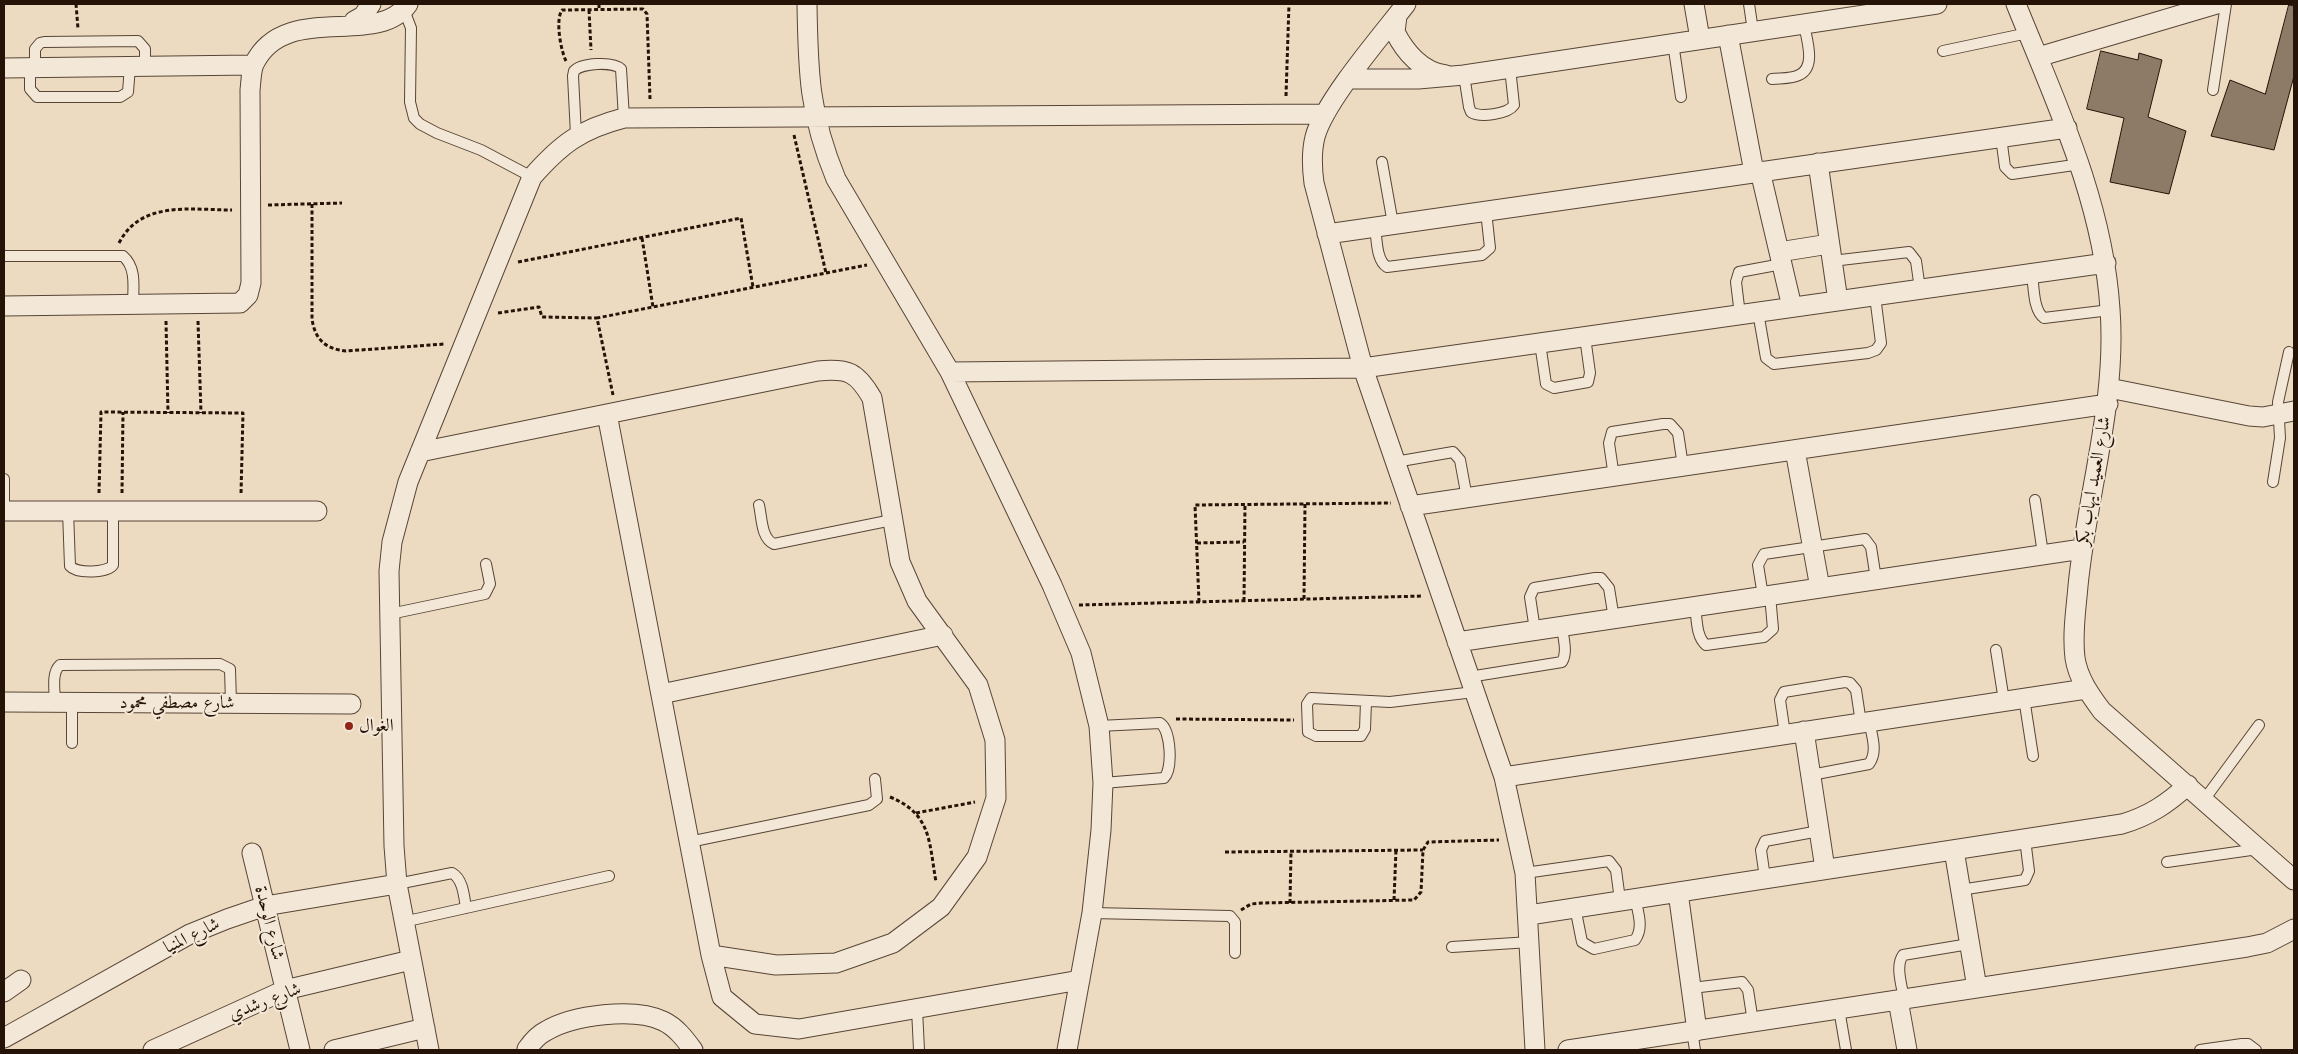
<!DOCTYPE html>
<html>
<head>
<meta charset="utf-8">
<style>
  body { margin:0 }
  #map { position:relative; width:2298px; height:1054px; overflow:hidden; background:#ecdbc1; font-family:"Old Standard TT",serif }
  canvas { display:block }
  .frame { position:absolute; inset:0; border:5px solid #261307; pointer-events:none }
</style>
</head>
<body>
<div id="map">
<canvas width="2298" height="1054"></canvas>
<div class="frame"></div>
</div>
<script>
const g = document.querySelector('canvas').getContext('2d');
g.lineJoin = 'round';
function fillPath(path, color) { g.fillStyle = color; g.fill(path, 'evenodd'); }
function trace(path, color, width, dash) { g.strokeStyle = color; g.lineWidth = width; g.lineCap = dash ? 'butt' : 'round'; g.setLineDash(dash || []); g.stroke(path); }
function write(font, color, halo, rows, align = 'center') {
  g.font = font + ' "Old Standard TT",Amiri,serif'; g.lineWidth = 4; g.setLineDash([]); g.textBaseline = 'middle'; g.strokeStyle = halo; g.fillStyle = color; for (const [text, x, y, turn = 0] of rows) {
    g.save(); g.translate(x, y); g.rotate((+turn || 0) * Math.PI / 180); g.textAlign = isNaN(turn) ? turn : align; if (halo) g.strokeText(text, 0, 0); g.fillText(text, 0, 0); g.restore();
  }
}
const building = new Path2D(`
  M2289,5L2294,6V76L2274,150L2211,136L2230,80L2265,94Z
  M2101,51L2138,60L2139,53L2162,60L2148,117L2186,131L2169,194L2110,182L2124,118L2087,109Z`);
fillPath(building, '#8d7b68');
trace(building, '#261307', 1);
const service = new Path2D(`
  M1749,4L1753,31
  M404,10L411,28L410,102L414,118L420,124L437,133L481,150L532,177
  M1673,43L1681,97
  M1943,51L2028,33
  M30,68V89L37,97H120L128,92L130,66
  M35,68V49L40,43L44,42L138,41L145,49V66
  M1464,75L1469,107L1471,112C1480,118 1508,114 1514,105L1510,68
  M1772,79C1780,78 1792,79 1799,75C1817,67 1806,38 1804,24
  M2213,90L2226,4
  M576,135L573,76L574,71C581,63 613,61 621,69L624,118
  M2001,137L2005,167L2012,174L2081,164
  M1382,162L1393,224
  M1375,227C1377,239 1376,260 1387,267L1482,255L1490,248L1486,211
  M4,256H123C137,268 133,288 133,305
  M1832,261L1909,252L1916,261L1920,289
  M2032,274C2034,287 2033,310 2044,318L2110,310
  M1758,312L1766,358L1774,364L1868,353L1876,350L1881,343L1875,296
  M1740,315L1736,282L1739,272L1782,264
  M1540,343L1546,384L1554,388L1588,382L1590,373L1585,337
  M1395,462L1453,452L1460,460L1467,498
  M1614,477L1609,443L1612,432L1663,424H1670L1678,433L1683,466
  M4,479V511
  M2273,482L2280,438L2278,402L2289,352
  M2035,500L2043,554
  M759,505C762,518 761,538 774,544L892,520
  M68,511L70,566C77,574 107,573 113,565V512
  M1763,596L1758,565L1764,554L1865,539L1871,547L1876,579
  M1695,606C1697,619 1696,637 1706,645L1764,637L1773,629L1770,595
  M390,614L485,594L490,584L486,564
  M1535,630L1530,597L1534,588L1595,578H1601L1609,588L1614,619
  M1996,650L2004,701
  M1469,677L1562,662C1568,652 1563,638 1562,626
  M2024,698L2033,756
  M1366,702L1365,729L1361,736H1316L1308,732L1307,704L1311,698L1390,702L1474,692
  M55,703C55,691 51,673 60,665L220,664L230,669L231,703
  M1099,726L1160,723C1171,730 1173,769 1164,778L1103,783
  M1785,734L1780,700L1784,692L1845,682L1850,683L1856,690L1861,723
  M72,743V703
  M1811,775L1869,764C1878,752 1872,736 1869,721
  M2204,800L2259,725
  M689,842L869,805L877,799L875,779
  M2167,862L2258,849
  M1525,873L1609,861L1616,870L1620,900
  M1765,878L1761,850L1765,841L1819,831
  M397,884L452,873C463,879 464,896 466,908
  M1960,890L2025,880L2029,871L2025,839
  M1575,907L1582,942L1594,949L1635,940C1644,928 1638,912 1635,898
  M1092,913L1230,916L1235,922V953
  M403,922L609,876
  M1452,947L1530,942
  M1692,988L1742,982L1748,990L1753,1022
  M1904,999C1902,986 1895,966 1903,955L1969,944
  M917,1009L919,1050
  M1839,1009L1846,1050
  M1692,1031L1695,1050
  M2200,1050L2242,1044H2248L2256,1050`);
const minor = new Path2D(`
  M807,4C808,72 809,114 836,179L950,372L1052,585L1081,653L1099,726L1103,783L1101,830L1092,913L1067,1050
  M1406,4C1382,35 1324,102 1315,137C1311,153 1312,168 1314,183L1363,368L1504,777L1525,873L1535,1050
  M1694,4L1700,39
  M2016,4C2056,103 2103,201 2110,309C2117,403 2087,493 2078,586C2076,610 2072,634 2075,658C2078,678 2090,695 2102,711L2294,880
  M1397,16L1395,32C1405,52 1422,72 1446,75
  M354,21L363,16L371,4
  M1728,35L1754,172
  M2038,57L2217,4
  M4,68L253,65
  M1350,79H1418L1464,75L1937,4
  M1818,163L1838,301
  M1760,171L1792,307
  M1327,234L2067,128
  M1779,252L1829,244
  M4,306L240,303L248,295L251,283L250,90C251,82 251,71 254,64C285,0 377,49 408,4
  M950,372L1363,368L2106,263
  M2109,388L2249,416L2263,417L2294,411
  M607,414L711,955L722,997L755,1024L799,1029L1080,980
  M1795,450L1820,588
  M420,452L818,371C848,368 857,372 872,398L900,562L917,601L978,685L995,740L996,798L977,857L941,907L893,943L836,963L776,965L711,955
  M1410,506L2108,404
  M4,511H317
  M1457,642L2082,549
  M661,694L943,635
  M4,702L351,704
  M1804,731L1825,869
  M1504,777L2086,689
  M1954,850L1977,988
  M252,853L300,1050
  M1678,892L1697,1031
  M1529,915L2122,824C2149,816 2167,804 2188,785
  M4,992L21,980
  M1898,1000L1907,1050
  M4,1038L190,934L227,919L265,906L397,884
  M527,1049C532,1042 538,1035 546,1031C573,1015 634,1007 663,1021C676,1027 685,1039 693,1050
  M153,1050L285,990L411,960
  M334,1050L425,1028
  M429,1050L397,884L394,846L389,571L392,542L408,482L532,177C561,144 581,129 624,118L1324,114
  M1568,1050L2247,947L2267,943L2294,929`);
trace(service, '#584536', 12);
trace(minor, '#584536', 21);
trace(new Path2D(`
  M76,4L78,29
  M599,4V9
  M589,10L591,50
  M566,61C561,51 555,20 562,10L643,9L647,14L650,99
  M1286,96L1289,4
  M794,135L826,273
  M312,204V319C315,340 326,349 346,351L445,344
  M268,205L342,203
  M642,238L653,307
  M119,243C141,200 191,210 232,210
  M518,262L741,218L753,287
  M498,313L539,307L542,317L597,318
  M166,321L168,413
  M198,321L201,413
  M613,395L597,318L867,265
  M99,493L101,412L243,413L241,494
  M122,493L123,412
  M1197,543L1244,542
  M1304,599L1305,504
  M1244,601L1245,504
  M1199,602L1195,505L1391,503
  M1079,605L1423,596
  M1176,719L1294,720
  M890,797C932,814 929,843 936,882
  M916,813L975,802
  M1225,852L1423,850
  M1394,900L1396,850
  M1290,903L1291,851
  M1241,910L1251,904L1262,903L1414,900L1421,892L1423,850L1428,842L1499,840`), '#261307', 3, [4, 2.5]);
trace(service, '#f3e8d7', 10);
trace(minor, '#f3e8d7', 19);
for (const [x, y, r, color] of [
  [349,726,5,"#8f2418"]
]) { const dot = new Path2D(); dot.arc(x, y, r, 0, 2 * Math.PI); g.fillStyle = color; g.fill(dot); trace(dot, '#f3e8d7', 2); }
write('18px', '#261307', '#f3e8d7', [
  ["شارع العميد ايهاب بكر",2094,481,-80],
  ["شارع مصطفي محمود",177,703],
  ["شارع الوحدة",269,923,76],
  ["شارع المنيا",192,936,-26],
  ["شارع رشدي",265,1002,-21]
]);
write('18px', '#261307', '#f3e8d7', [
  ["الغوال",359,726]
], 'left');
</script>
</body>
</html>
